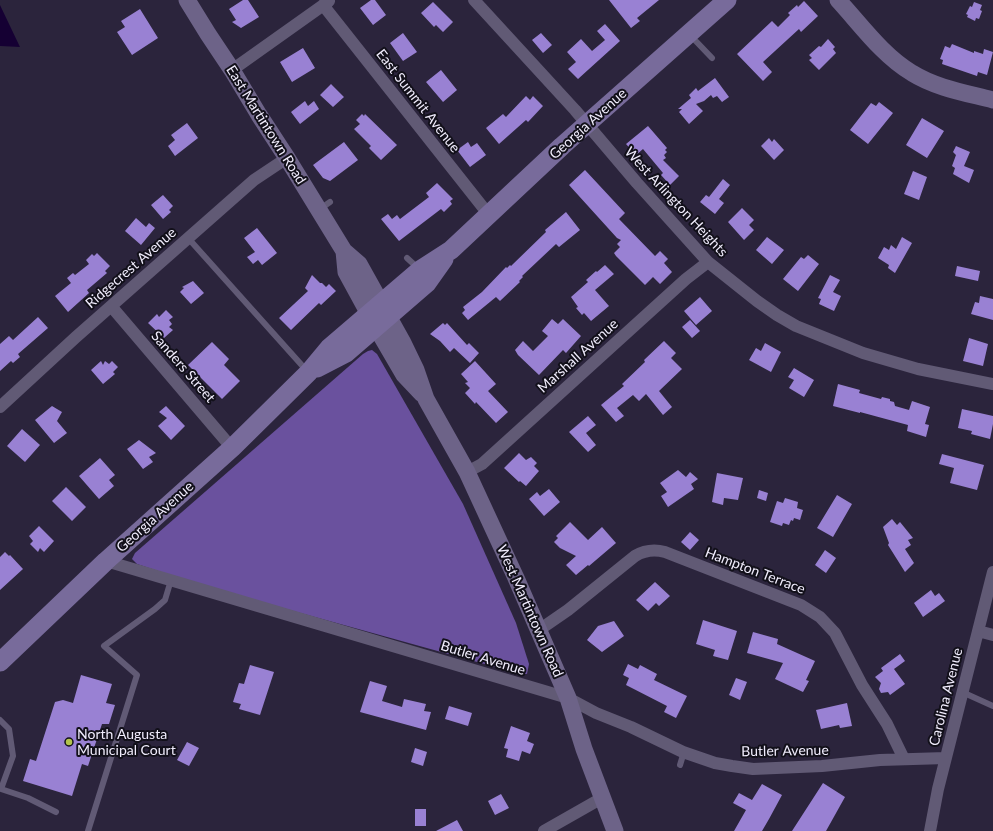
<!DOCTYPE html>
<html>
<head>
<meta charset="utf-8">
<style>
  body { margin:0 }
  canvas { display:block; background:#2b243c }
</style>
</head>
<body>
<canvas width="993" height="831"></canvas>
<script>
const g = document.querySelector('canvas').getContext('2d');
g.lineJoin = 'round';
function fillPath(path, color) { g.fillStyle = color; g.fill(path, 'evenodd'); }
function trace(path, color, width, dash) { g.strokeStyle = color; g.lineWidth = width; g.lineCap = dash ? 'butt' : 'round'; g.setLineDash(dash || []); g.stroke(path); }
function write(font, color, halo, rows, align = 'center') {
  g.font = font + ' Lato,sans-serif'; g.lineWidth = 4; g.setLineDash([]); g.textBaseline = 'middle'; g.strokeStyle = halo; g.fillStyle = color; for (const [text, x, y, turn = 0] of rows) {
    g.save(); g.translate(x, y); g.rotate((+turn || 0) * Math.PI / 180); g.textAlign = isNaN(turn) ? turn : align; if (halo) g.strokeText(text, 0, 0); g.fillText(text, 0, 0); g.restore();
  }
}
fillPath(new Path2D(`
  M372,350L377,354L463,504L516,623L529,664L527,674L517,673L203,586L137,564L132,559L135,553L363,354L368,351Z`), '#6a519e');
fillPath(new Path2D(`
  M0,5L20,47L0,46Z`), '#150033');
fillPath(new Path2D(`
  M243,0H248L259,17L241,28L232,22L236,20L229,9Z
  M371,0H375L386,15L373,25L360,8Z
  M609,0H659L637,18L640,21L631,28Z
  M804,1L818,16L801,32L799,29L763,62L772,72L763,81L737,54L772,21L778,27L790,15L788,13L797,5L798,7Z
  M433,2L453,22L443,32L436,25L434,27L421,13Z
  M974,2L982,5L980,10L982,11L979,19L976,18L975,21L967,17L968,15L966,14L970,6L972,7Z
  M140,9L158,38L132,55L117,32L125,27L121,21Z
  M605,24L620,41L578,79L568,69L576,62L567,52L581,39L592,51L605,40L597,31Z
  M403,33L417,52L403,61L390,43Z
  M541,33L552,45L543,53L532,40Z
  M828,39L835,47L833,49L836,53L819,70L809,60L812,58L809,55L819,46L821,47Z
  M952,44L974,53V51L983,54L984,49L993,52L987,75L978,72L977,76L942,64L943,60L940,59L945,46L950,48Z
  M303,48L315,68L292,82L280,62Z
  M441,70L457,90L443,102L426,82Z
  M715,78L729,97L722,102L717,96L713,98L711,95L704,101L696,104L703,111L689,124L679,112L682,109H678L691,98L689,95L696,88L698,91Z
  M331,84L344,97L333,107L320,95Z
  M526,96L530,100L533,96L543,106L528,122L526,120L499,144L486,128L503,114L506,117Z
  M305,101L308,106L314,101L319,109L300,124L291,112Z
  M879,102L893,113L868,144L850,130L871,103L876,106Z
  M362,114L364,116L365,114L397,145L381,160L369,148L371,146L354,129L360,124L356,120Z
  M922,118L944,131L927,158L906,145Z
  M187,123L198,138L175,156L168,146L175,140L171,135Z
  M648,126L667,148L665,150L667,152L664,155L666,158L663,160L679,176L670,185L661,175L663,173L643,149L636,155L626,144Z
  M769,138L772,142L774,139L784,150L774,160L761,146Z
  M344,142L358,160L330,181L323,178L313,165Z
  M468,142L471,147L477,143L486,155L470,167L457,150Z
  M956,146L970,152L964,166L974,170L969,183L953,174L955,168L952,166L956,155L953,152Z
  M585,170L625,213L619,219L655,256L660,251L668,259L664,263L672,272L660,284L653,277L645,285L616,256L614,253L620,247L617,244L621,240L617,238L569,185Z
  M913,171L927,177L919,200L904,194Z
  M723,179L730,185L719,199L724,203L715,214L700,202L706,195L709,197Z
  M437,183L453,199L450,201L452,204L444,212L441,209L399,241L381,219L388,214L392,219L397,215L400,219L429,197L426,193Z
  M163,195L173,206L169,210L171,212L163,219L151,205Z
  M742,208L754,220L749,225L754,230L744,240L728,222Z
  M566,212L580,230L559,247L556,244L522,276L523,277L519,281L520,282L500,301L496,297L468,320L462,313L465,310L463,307L482,292L506,267L507,268L510,265L511,266L546,232L545,230Z
  M136,218L146,227L149,223L155,228L141,245L125,231Z
  M257,228L277,253L262,265L258,260L253,264L247,257L255,252L244,238Z
  M767,237L784,250L772,264L756,250Z
  M902,237L912,243L895,273L888,268L889,265L878,258L884,247L889,250L891,245L896,249Z
  M97,253L110,266L105,271L107,273L87,290L89,293L68,312L55,296L71,283L67,278L73,273L75,275L89,264L86,260L92,254L94,256Z
  M808,255L819,264L798,291L783,279L801,257L804,259Z
  M605,265L614,274L595,290L609,306L591,321L584,313L582,315L576,308L578,307L571,297L588,282L586,280L596,271L597,272Z
  M957,266L980,271L978,281L955,276Z
  M312,275L320,283H322L326,287L329,284L336,291L321,305L319,303L291,330L279,318L308,291L305,288Z
  M830,275L840,280L833,292L841,296L834,311L819,304L821,299L818,298Z
  M193,281L204,293L191,304L180,292L184,288L182,287Z
  M980,296L993,299V320L971,314L975,302L979,303Z
  M700,297L712,311L696,325L684,311Z
  M166,310L173,317L169,320L172,324L169,327L173,330L164,338L148,323L157,314L159,317Z
  M38,317L48,328L18,354L20,357L13,363L11,361L0,371V344L9,336L13,340Z
  M552,319L558,324L563,319L581,336L566,353L563,350L539,375L518,355L515,350L523,341L533,351L548,336L542,331Z
  M690,320L700,331L692,338L682,327Z
  M443,323L445,325L447,323L467,345L469,343L479,353L470,363L454,348L450,352L440,341L430,334Z
  M969,338L988,344L983,366L963,361Z
  M664,341L676,353L671,358L682,369L659,391L672,407L663,415L646,394L639,401L633,395L617,408L624,416L616,422L601,405L624,386L622,384L645,362L644,360Z
  M212,342L229,359L224,365L240,381L222,399L188,365Z
  M765,343L781,352L771,372L749,360L756,348L761,351Z
  M101,361L103,365L105,361L109,364L112,361L118,367L113,372L115,374L103,384L91,370Z
  M475,361L496,384L488,391L508,412L496,423L476,402L475,404L465,393L470,388L465,383L468,382L461,374Z
  M794,368L814,380L804,397L789,388L794,380L788,377Z
  M838,384L860,390L859,393L881,399L882,397L890,399V401L894,402L895,406L909,410L912,401L930,407L925,424L929,425L926,437L907,431L908,425L860,412V413L833,406Z
  M52,406L62,412L57,421L67,433L54,443L35,420Z
  M166,406L185,426L171,440L158,426L167,418L159,412Z
  M962,409L993,416V424L990,439L971,434L972,431L958,428Z
  M588,416L596,425L586,433L596,445L588,452L569,432Z
  M22,429L40,445L25,462L7,446Z
  M139,440L156,453L149,457L153,462L143,469L127,449Z
  M519,453L526,460L531,457L537,463L534,466L539,471L526,486L520,481L519,482L504,468Z
  M942,454L984,465L977,490L950,483L954,468L939,464Z
  M100,458L115,475L109,480L114,486L99,499L79,476Z
  M678,470L686,477L690,472L698,479L691,484L694,489L668,507L661,496L667,492L660,483Z
  M717,473L743,478L738,500L724,498L723,505L712,502Z
  M66,487L86,507L72,521L52,501Z
  M549,489L560,502L544,516L529,499L537,492L540,496Z
  M759,490L768,493L766,501L757,498Z
  M837,495L852,504L833,537L817,528Z
  M785,498L798,502L797,508L803,510L800,520L794,518L793,521L791,520L789,525L783,523L782,526L770,522L777,501L783,503Z
  M892,519L897,525L900,522L913,538L908,540L911,545L905,549L914,563L905,572L888,545L889,543L883,527Z
  M570,522L588,540L602,527L616,543L589,566L588,565L576,575L566,565L576,556L560,548L554,542L558,538L556,536Z
  M39,526L54,541L44,552L40,548L38,552L30,544L33,541L29,536Z
  M690,532L699,540L690,550L681,542Z
  M825,550L836,558L826,573L815,565Z
  M5,552L9,556L10,555L23,569L0,590V557Z
  M655,582L670,596L659,606L656,603L648,611L636,600Z
  M931,590L935,596L939,593L945,601L923,617L914,603Z
  M703,620L737,631L728,660L713,656L715,650L696,644Z
  M614,621L624,636L602,652L587,640L598,626Z
  M753,632L778,639L777,644L815,661L806,680L809,681L803,692L775,679L783,663L747,653Z
  M900,654L905,661L894,669L905,684L890,695L888,692L881,693L879,689L881,683L875,677L883,671L881,668Z
  M628,664L638,669L640,665L657,674L654,680L687,696L676,718L664,712L667,706L626,685L629,678L623,675Z
  M250,665L274,672L260,715L239,709L241,704L233,702L239,683L244,684Z
  M81,675L112,684L106,703L115,705L109,724H102L88,766L82,764L72,796L23,781L30,759L36,761L55,702L63,700L73,703Z
  M736,678L747,682L740,700L729,695Z
  M370,681L387,686L382,701L402,707L404,699L426,704L424,711L431,712L426,730L360,712Z
  M847,703L852,726L840,728L839,725L821,729L816,710Z
  M449,706L472,713L468,726L445,719Z
  M511,726L530,733L527,741L534,744L530,754L522,751L519,761L506,757L508,749L504,748Z
  M187,742L199,748L189,766L177,760Z
  M415,748L427,752L423,766L411,762Z
  M823,783L845,797L826,831H792Z
  M762,784L782,795L769,819L762,831H734L746,810L733,803L739,793L752,800Z
  M501,794L509,808L495,815L488,801Z
  M415,809H426V826H415Z
  M457,820L463,831H436Z`), '#9981d3');
trace(new Path2D(`
  M690,35L712,58
  M320,209L330,202
  M188,238L307,371
  M407,258L419,269
  M962,692L993,706
  M0,720L9,729L13,756L1,789L28,798L56,812
  M680,765L684,752
  M88,831L137,675L104,646L155,609L165,600L171,580`), '#615a75', 6);
trace(new Path2D(`
  M474,0L575,110L637,183L708,262L757,301L777,315L796,326L863,353L918,369L993,384
  M323,5L489,215
  M232,70L329,1
  M111,306L232,448
  M0,407L76,337L254,180L287,158
  M467,472L482,464L686,279L708,262
  M106,561L568,698L596,713L631,727L683,752L715,763L732,766L753,769L822,766L880,760L946,758
  M539,630L568,610L635,556C645,550 654,549 665,552L801,605L820,617L835,633L862,685L887,724L904,759
  M978,631L993,635
  M544,831L602,798
  M930,831L938,789L993,572`), '#615a75', 12);
trace(new Path2D(`
  M187,0L208,34L232,70L259,115L287,158L344,251L359,264L403,343L416,370L426,399L467,472L516,578L568,698L584,749L615,831
  M838,0C861,25 883,56 912,73C936,88 966,93 993,100
  M344,251L346,272L376,327L404,375L422,394`), '#6d6388', 17);
trace(new Path2D(`
  M317,368L346,353L427,283L444,259
  M0,662L106,561L232,448L309,372L329,348L420,270L451,250L562,146L727,0`), '#786b9b', 19);
for (const [x, y, r, color] of [
  [69,742,4,"#b2c34c"]
]) { const dot = new Path2D(); dot.arc(x, y, r, 0, 2 * Math.PI); g.fillStyle = color; g.fill(dot); trace(dot, '#12101a', 1.5); }
write('14px', '#f1edfd', '#12101a', [
  ["East Summit Avenue",418,101,52],
  ["Georgia Avenue",588,124,-42],
  ["East Martintown Road",266,125,58],
  ["West Arlington Heights",676,202,47],
  ["Ridgecrest Avenue",131,268,-41],
  ["Marshall Avenue",578,356,-42],
  ["Sanders Street",183,367,49],
  ["Georgia Avenue",155,517,-42],
  ["Hampton Terrace",755,571,21],
  ["West Martintown Road",530,611,66],
  ["Butler Avenue",483,658,17],
  ["Carolina Avenue",946,697,-76],
  ["Butler Avenue",785,751,-1]
]);
write('14px', '#f1edfd', '#12101a', [
  ["North Augusta",77,734],
  ["Municipal Court",77,750]
], 'left');
</script>
</body>
</html>
